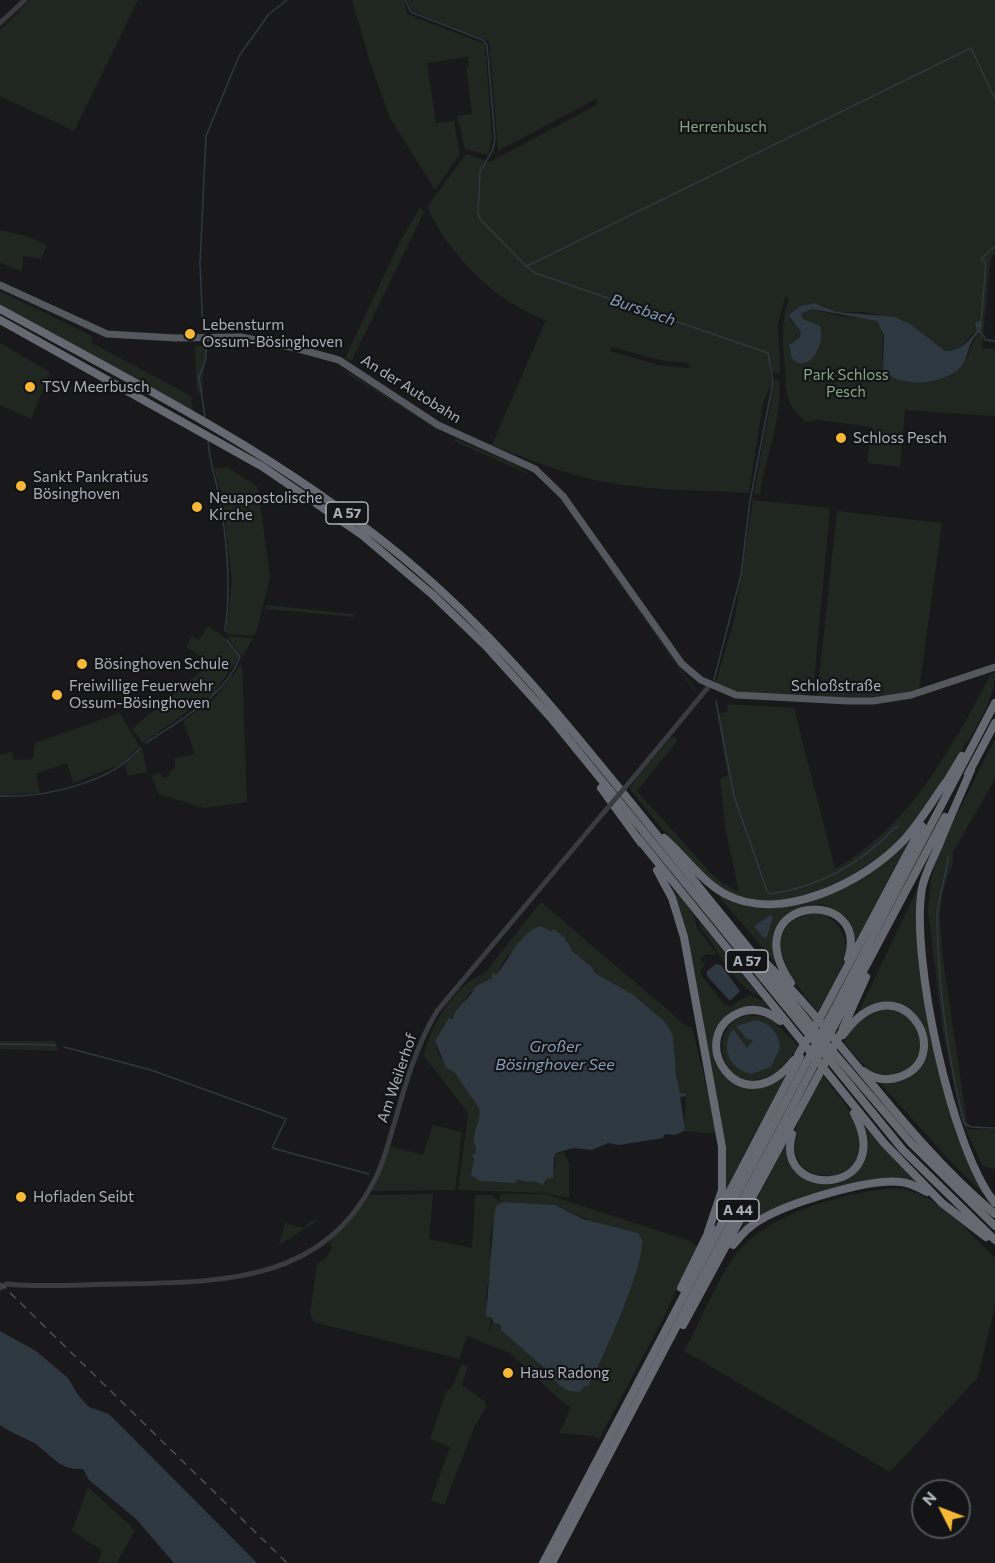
<!DOCTYPE html>
<html>
<head>
<meta charset="utf-8">
<style>
  body { margin:0 }
  #map { position:relative; width:995px; height:1563px; overflow:hidden; background:#19191c; font-family:Commissioner,sans-serif }
  canvas { display:block }
  .north { position:absolute; left:911px; top:1479px; width:60px; height:60px; box-sizing:border-box; background:#141417; border:2px solid #505259; border-radius:50%; rotate:312deg; font-size:16px; font-weight:700; line-height:24px; text-align:center; color:#abb0bb }
  .north::after { content:''; display:block; margin:auto; width:21px; height:27px; background:#f6b836; clip-path:polygon(50% 0,100% 100%,50% 72%,0 100%) }
</style>
</head>
<body>
<div id="map">
<canvas width="995" height="1563"></canvas>
<div class="north">N</div>
</div>
<script>
const g = document.querySelector('canvas').getContext('2d');
g.lineJoin = 'round';
function fillPath(path, color) { g.fillStyle = color; g.fill(path, 'evenodd'); }
function trace(path, color, width, dash) { g.strokeStyle = color; g.lineWidth = width; g.lineCap = dash ? 'butt' : 'round'; g.setLineDash(dash || []); g.stroke(path); }
function write(font, color, halo, rows, align = 'center') {
  g.font = font + ' Commissioner,sans-serif'; g.lineWidth = 4.5; g.setLineDash([]); g.textBaseline = 'middle'; g.strokeStyle = halo; g.fillStyle = color; for (const [text, x, y, turn = 0] of rows) {
    g.save(); g.translate(x, y); g.rotate((+turn || 0) * Math.PI / 180); g.textAlign = isNaN(turn) ? turn : align; if (halo) g.strokeText(text, 0, 0); g.fillText(text, 0, 0); g.restore();
  }
}
fillPath(new Path2D(`
  M30,0H138L74,131L0,96V30Z
  M352,0H404L407,14L485,44L492,138L488,155L465,149L457,116L472,114L466,68L469,67L468,57L427,63L436,123L454,121L460,154L435,190L390,118L370,62Z
  M407,0H995V252L990,261L982,348L995,349V416L905,410L900,467L867,463L872,427L818,420L807,422C785,407 786,392 785,368C783,336 780,329 789,297H785L778,324L780,374L774,373L769,368L772,382L763,402L749,493C703,490 656,491 610,483C569,476 530,460 492,445L546,320C494,301 450,256 427,207L466,154L490,162L598,104L596,99L498,151L489,41L420,14L411,9ZM822,305L837,312H864L902,320L945,351L957,350L977,330L979,334C970,343 971,352 965,362C958,374 936,384 924,381C910,377 895,366 882,360L883,331L874,319L840,316L812,309L801,314V316L821,338L817,352L791,343L798,339L801,332L789,318L790,312ZM612,347L664,361L689,363V368L659,365L610,351Z
  M420,207L424,212L352,360L345,358L399,244Z
  M0,230L26,236L47,245L41,259L23,256L22,271L0,263Z
  M0,291L92,336V343L191,396L193,410L0,306Z
  M0,343L50,372L31,419L0,405Z
  M208,343C207,360 201,375 203,392L197,393L195,347Z
  M340,369L352,374L454,440Z
  M775,378L779,381C783,418 765,457 760,494H754Z
  M456,439C507,462 537,468 571,516L549,490L531,475L454,441Z
  M214,468H228L258,487L270,577L257,630L253,636L226,634L232,581L222,498Z
  M753,500L830,508L813,692C796,700 729,696 716,682L735,617Z
  M837,511L942,523L919,690C885,700 852,699 817,696Z
  M573,518L696,691L695,692Z
  M266,605L354,614V617L265,609Z
  M208,626L224,637L240,656L214,693L143,743L132,729L208,665L211,667L213,664L186,647L192,636L199,640Z
  M227,636L251,638H253L242,657Z
  M242,663L247,802L204,808L159,794L151,776L159,773L164,778L170,776L169,772L175,768V758L195,754L183,721L214,699Z
  M995,672C995,702 973,733 957,758C938,789 920,822 893,847C854,884 784,915 730,893C704,882 649,813 629,788L672,736L678,740L637,791L711,873L722,883L739,892L726,832L720,779L728,775L717,715L728,711L727,704L794,708L835,869C911,825 951,749 991,674Z
  M120,713L139,746L124,763L73,783L67,763L36,774L40,793L0,795V755L12,752L14,760L33,759L35,743Z
  M995,739V779L953,852V862L942,894L940,916L943,960L967,1123L968,1129H995V1169L983,1166L961,1120L943,1032L928,911L931,879L938,852Z
  M142,747L147,772L128,776L125,765Z
  M912,836L855,946C848,937 846,921 838,913C815,891 784,913 775,936C771,944 774,954 776,963L719,897L722,895L751,906L820,896Z
  M668,883L693,913L697,928L716,953L715,955L706,954L700,959L704,964L700,973L722,1002L730,1006L749,995L763,1001L770,1010L735,1012L714,1047L740,1086L759,1088L786,1075L725,1191L722,1138Z
  M920,883L922,950L953,1121L971,1171L992,1202L952,1163L844,1043Z
  M541,902L684,1024L690,1028L692,1027L718,1134L684,1131L686,1094L680,1093C671,1026 655,1004 595,973L592,967L572,951L568,942C561,941 558,936 552,932C536,925 518,935 516,951L507,956L496,975L469,994L435,1041C438,1064 453,1067 464,1084C469,1091 473,1100 479,1108C482,1116 477,1124 475,1133C474,1140 477,1147 475,1154L471,1155L474,1159L472,1171L481,1181L518,1179L545,1184L555,1167L556,1154L563,1152L569,1163V1198L545,1193L458,1190L468,1113L424,1056C429,1028 456,982 484,974Z
  M822,913C868,939 836,978 818,1012C790,980 748,918 822,913Z
  M699,921L759,996C734,985 717,949 700,927Z
  M748,1015L770,1018L799,1046C784,1067 764,1090 736,1076C715,1057 717,1022 748,1015Z
  M0,1041H55L58,1051L0,1049Z
  M823,1076C837,1094 858,1116 860,1140C864,1184 795,1189 794,1144C793,1121 813,1095 823,1076Z
  M862,1123L915,1181L852,1186L741,1229L785,1146L788,1152L812,1181C854,1196 872,1159 862,1123Z
  M433,1125L462,1132L455,1190L372,1191L390,1146L423,1155Z
  M898,1188C940,1195 965,1229 995,1258V1306L978,1377L890,1472L684,1351C701,1321 713,1287 733,1258C764,1214 847,1191 898,1188Z
  M433,1194L429,1239L472,1248L475,1195H491L500,1202V1194H545L690,1241L697,1246L662,1321L599,1439L593,1436L559,1433L571,1407L562,1402L510,1353L467,1336L459,1359L314,1322L310,1314L317,1264L326,1258L332,1248L329,1242L345,1227L370,1195ZM503,1202L555,1205L643,1244L609,1342L554,1380C540,1362 523,1350 507,1335C501,1330 501,1326 493,1322L488,1334L492,1317L486,1298L491,1262L490,1241L494,1218Z
  M320,1219L279,1245L285,1223L303,1228L311,1221Z
  M462,1364L468,1367L462,1385L485,1402L486,1407L474,1428L444,1505L431,1500L450,1447L430,1439L446,1392L452,1387Z
  M88,1487L135,1530L117,1563H98L102,1550L72,1531Z`), '#1f2720');
fillPath(new Path2D(`
  M814,303L837,312L895,317L910,324L945,351C959,352 970,341 977,330L975,322L981,321C984,331 977,333 972,341C967,349 968,360 961,367C944,385 901,389 883,370L884,335L877,321L812,309L801,314L803,319L820,326C825,341 815,366 798,363L792,359L789,345L799,338L801,332L788,315L801,306Z
  M771,915L773,918L767,937L764,938L754,926Z
  M540,926L550,931L554,929L565,938V942H568L572,951L592,967L595,973L632,994L664,1021L673,1035L676,1074L680,1093L686,1094V1096L680,1097L685,1127L684,1131L675,1135L665,1134L663,1138L619,1145L608,1143L592,1150L573,1148L556,1153L554,1158L553,1177L547,1179L543,1185C535,1179 525,1184 518,1179L515,1183L480,1181L471,1175L474,1159L471,1154H475C477,1147 474,1145 474,1139C474,1128 482,1118 479,1108L455,1073L446,1067L435,1041L449,1018L453,1019C454,1007 471,999 475,987L492,978V973L496,975C512,957 517,935 540,926Z
  M716,964L721,965L740,991L730,1001L707,976V971Z
  M755,1020C771,1023 779,1033 780,1048L771,1067L751,1074C729,1069 720,1047 733,1029L747,1048L753,1041L746,1038L736,1026Z
  M504,1202L555,1205L583,1219L638,1233L642,1240C645,1265 602,1361 588,1386H584L580,1392L569,1391L560,1386L542,1366L501,1330V1326L493,1322L492,1318L486,1316L494,1218L496,1206Z
  M0,1331L36,1351L68,1378L78,1395L89,1407L109,1414L257,1563H174L136,1519L89,1480L83,1469C58,1470 53,1456 34,1443C23,1437 11,1433 0,1425Z`), '#2e3840');
trace(new Path2D(`
  M405,0L411,12L483,40L487,45L495,139L492,151L480,172L478,212L480,219L526,266L535,273L768,353L773,382L750,501L741,575L714,680
  M527,266L971,48L995,99
  M981,321L986,263L981,259L995,246
  M203,331L200,263L206,136L239,56L269,14L287,0
  M980,331L986,340L995,341
  M205,417L199,377L206,359V345
  M208,440C209,464 218,484 221,507C228,549 231,589 225,631
  M716,701L734,796L767,891L771,894C818,887 863,863 894,828L899,827
  M146,743C179,720 225,697 240,657L227,640
  M0,796C43,798 112,783 140,748
  M948,856C950,859 937,904 937,917C938,985 948,1058 964,1123L971,1127L995,1128
  M0,1044L56,1045
  M64,1047L151,1070L286,1119L272,1148L369,1174`), '#2e3840', 1.5);
trace(new Path2D(`
  M0,23L25,0
  M634,777L710,685
  M0,1288L7,1284C45,1288 83,1284 121,1284C224,1282 324,1283 376,1177C385,1159 389,1140 395,1121C406,1082 416,1046 437,1011L605,811`), '#3a3b41', 5);
trace(new Path2D(`
  M0,285L107,334L176,338L241,337L295,348L339,360L438,425L535,469L563,496L682,664L701,680L736,695L848,701H873L911,695L995,667`), '#565860', 7);
trace(new Path2D(`
  M0,309C145,388 293,462 419,571C501,642 568,725 636,809C697,884 757,959 818,1034
  M0,320L263,467L362,535L433,595L486,646L551,718L903,1150L995,1240
  M971,770C960,795 949,820 939,845C933,859 925,873 922,888C910,956 951,1149 995,1203
  M968,774L995,723
  M944,786L962,756
  M601,788L641,843
  M638,838L884,1143L942,1203L986,1237
  M664,838C685,856 701,881 725,894C781,924 864,882 903,841C920,823 932,801 946,782
  M657,870L672,898L684,937L722,1147V1190L708,1232
  M765,962C846,1042 907,1141 995,1214
  M791,983C732,896 872,884 848,959
  M822,1014L922,826
  M780,1021C769,1012 755,1007 741,1012C682,1035 740,1129 794,1060
  M828,1021L995,703
  M834,1026L945,817
  M843,1028L866,977
  M843,1035C898,958 957,1054 902,1076C887,1082 875,1080 863,1071
  M828,1046L911,1143L995,1226
  M792,1134C773,1202 898,1195 854,1113
  M721,1208L800,1057
  M733,1245C741,1235 749,1226 760,1220C788,1203 869,1178 901,1182C911,1183 919,1188 927,1192
  M681,1288L711,1227
  M683,1325L818,1076
  M543,1563L806,1063
  M552,1563L812,1069`), '#666972', 8);
trace(new Path2D(`
  M0,1283L287,1563`), '#4d4f56', 1.5, [8, 6]);
trace(new Path2D(`
  M605,811L634,777`), '#3a3b41', 5);
trace(new Path2D(`
  M798,1055L822,1014
  M806,1063L828,1021
  M812,1069L834,1026
  M818,1076L841,1033`), '#666972', 8);
for (const [x, y, r, color] of [
  [190,334,6,"#f6b836"],
  [30,387,6,"#f6b836"],
  [841,438,6,"#f6b836"],
  [21,486,6,"#f6b836"],
  [197,507,6,"#f6b836"],
  [82,664,6,"#f6b836"],
  [57,695,6,"#f6b836"],
  [21,1197,6,"#f6b836"],
  [508,1373,6,"#f6b836"]
]) { const dot = new Path2D(); dot.arc(x, y, r, 0, 2 * Math.PI); g.fillStyle = color; g.fill(dot); trace(dot, '#141417', 2); }
for (const [x, y, w] of [
  [347,513,42],
  [747,961,42],
  [738,1210,42]
]) { const box = new Path2D(); box.roundRect(x - w / 2, y - 11, w, 22, 4.5); g.fillStyle = '#141417'; g.fill(box); trace(box, '#abb0bb', 1.5); }
write('bold 14px', '#abb0bb', null, [
  ["A 57",347,513],
  ["A 57",747,961],
  ["A 44",738,1210]
]);
write('15px', '#82a785', '#141417', [
  ["Herrenbusch",723,127],
  ["Park Schloss",846,375],
  ["Pesch",846,392]
]);
write('15px', '#abb0bb', '#141417', [
  ["Lebensturm",202,325],
  ["Ossum-Bösinghoven",202,342],
  ["TSV Meerbusch",42,387],
  ["Schloss Pesch",853,438],
  ["Sankt Pankratius",33,477],
  ["Bösinghoven",33,494],
  ["Neuapostolische",209,498],
  ["Kirche",209,515],
  ["Bösinghoven Schule",94,664],
  ["Freiwillige Feuerwehr",69,686],
  ["Ossum-Bösinghoven",69,703],
  ["Hofladen Seibt",33,1197],
  ["Haus Radong",520,1373]
], 'left');
write('15px', '#abb0bb', '#141417', [
  ["An der Autobahn",411,389,32],
  ["Schloßstraße",836,686],
  ["Am Weilerhof",397,1078,-71]
]);
write('italic 16px', '#829db7', '#141417', [
  ["Bursbach",643,310,19],
  ["Großer",555,1047],
  ["Bösinghover See",555,1065]
]);
</script>
</body>
</html>
